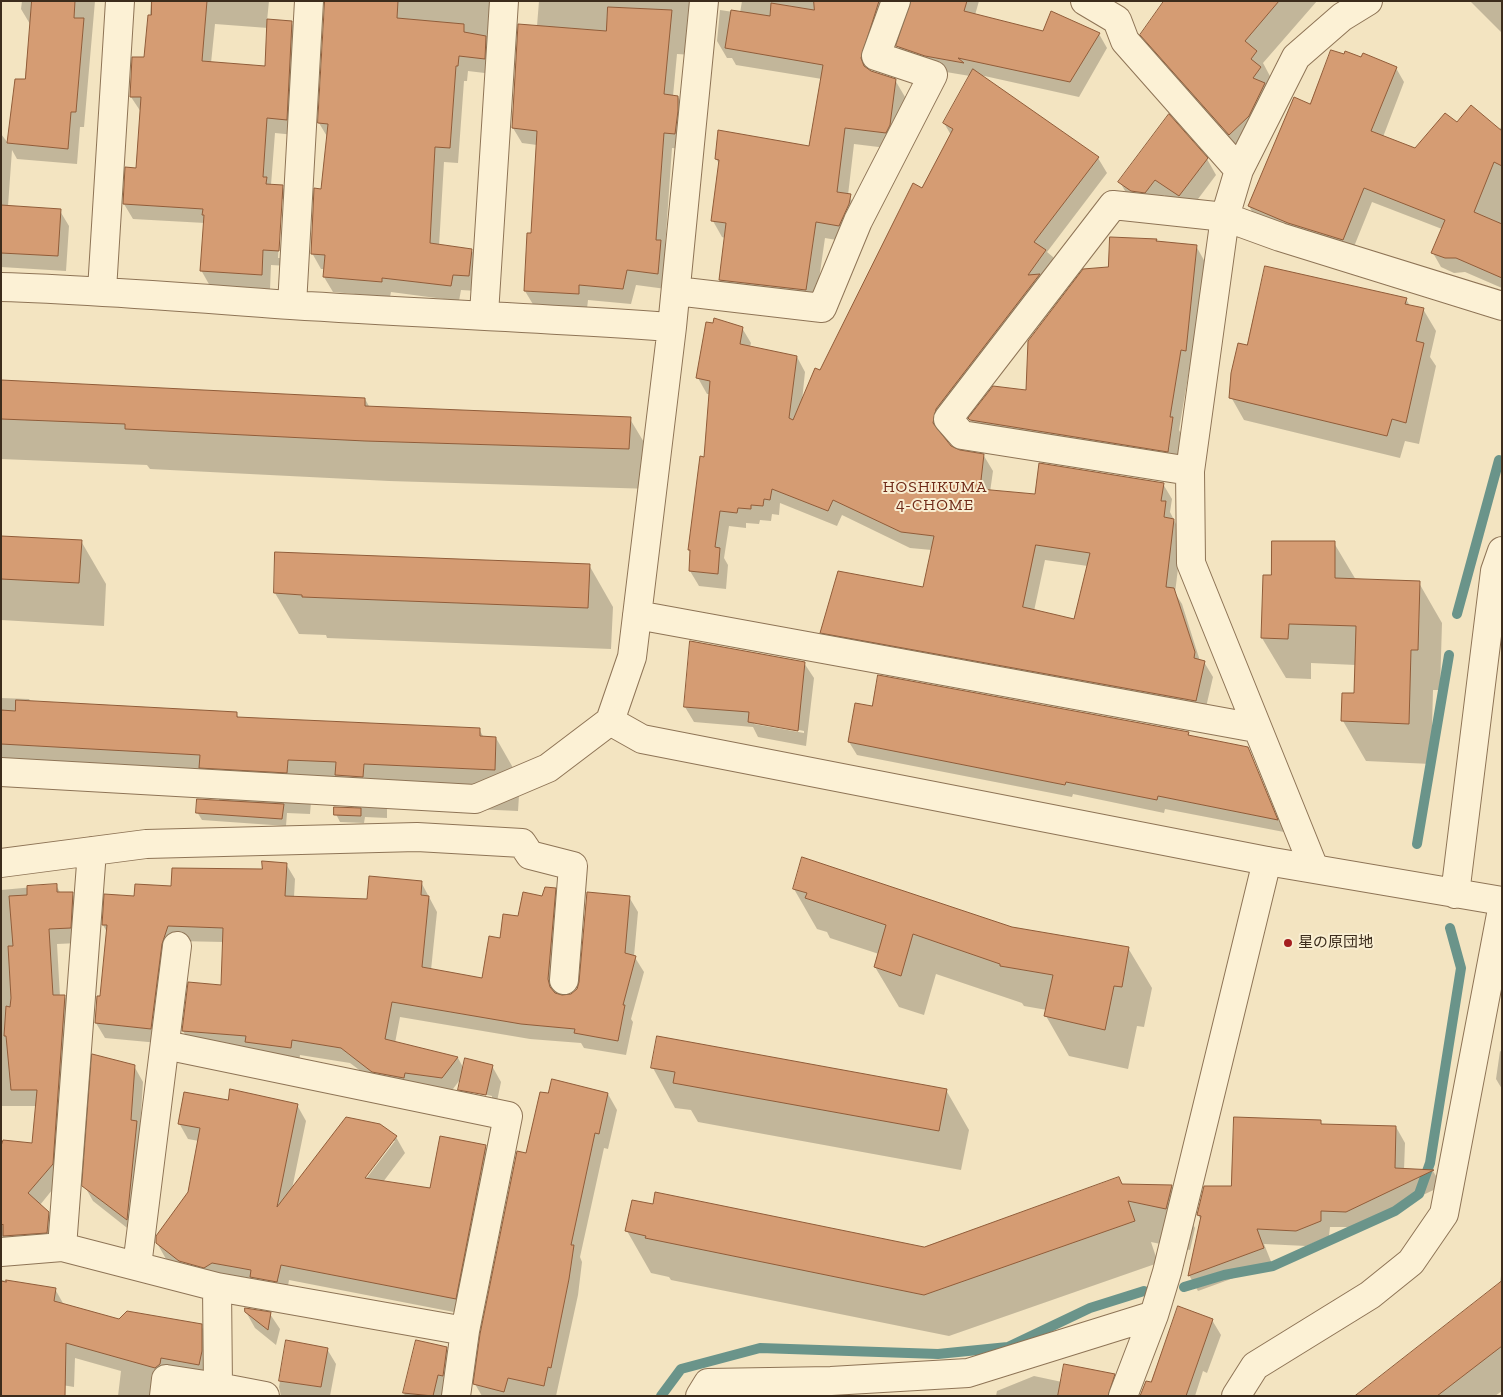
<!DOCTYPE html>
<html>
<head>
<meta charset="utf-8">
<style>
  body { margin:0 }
  #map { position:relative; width:1503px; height:1397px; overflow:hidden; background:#f3e4c1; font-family:"Zilla Slab",serif }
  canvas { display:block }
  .frame { position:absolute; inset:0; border:2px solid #3c2c1c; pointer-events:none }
</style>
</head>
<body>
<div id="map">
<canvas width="1503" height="1397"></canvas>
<div class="frame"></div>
</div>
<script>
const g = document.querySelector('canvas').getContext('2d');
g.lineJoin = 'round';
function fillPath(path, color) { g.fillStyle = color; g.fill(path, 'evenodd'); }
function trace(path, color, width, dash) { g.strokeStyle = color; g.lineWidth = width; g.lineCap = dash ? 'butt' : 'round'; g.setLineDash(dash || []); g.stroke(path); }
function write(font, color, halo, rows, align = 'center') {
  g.font = font + ' "Zilla Slab","Noto Sans JP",serif'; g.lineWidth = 4; g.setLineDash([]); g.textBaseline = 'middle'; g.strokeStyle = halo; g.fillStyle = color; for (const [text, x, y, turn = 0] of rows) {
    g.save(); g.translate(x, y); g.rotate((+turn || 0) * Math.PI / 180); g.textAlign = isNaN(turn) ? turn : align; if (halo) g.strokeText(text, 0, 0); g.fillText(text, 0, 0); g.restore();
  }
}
fillPath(new Path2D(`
  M22,1H95L84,127H80L77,164L17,159L12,150L8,206L60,211L69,226L66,271L1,267V134L8,143L16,80L27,81L30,24L21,9Z
  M151,1H269L267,21L291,22L300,38L295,135L275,133L271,185L282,186L291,202L288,266L271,265L270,290L210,286L201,270L205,223L133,219L124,204L137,169L141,112L131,97L146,59ZM215,24L268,28L266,68L211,63ZM281,199H284L280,258H278Z
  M326,1H492L493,74L468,71L467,81H464L458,163L444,162L439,246L472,251L481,266L477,291L461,290L459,301L391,292L390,297L333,292L324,277L325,269H321L312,253L322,191L328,138L319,123Z
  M539,1H700L693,55L677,54L673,96L678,97L687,112L684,149L672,148L665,248L669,257L666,289L636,285L631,304L588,300L587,309L534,306L525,291L532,235L537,145L522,143L513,128L537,26Z
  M742,1H883L870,72L895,80L905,97L899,142L895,149L854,144L848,195L860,212L848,242L825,238L815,307L730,297L720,280L725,238L722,237L713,221L720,165L716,159L810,148L822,79L736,65L732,58H727L717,41L720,10L740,13Z
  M911,1H979L975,15L1044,32L1099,34L1107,48L1079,97L980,75L1098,158L1107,173L1047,252L1053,257L1062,272L944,425L942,436L950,447L959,452L984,456L993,471L990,492L1036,496L1163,484L1172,499L1170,512L1182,536L1175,593L1182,604L1200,661L1204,662L1213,677L1204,716L830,648L822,632L924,589L932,550L910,548L842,515L837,526L780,503L779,515L772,514L771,521L760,520L759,524L746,523V528L729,526L724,558L728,565L726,589L699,586L690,571L691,554L689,550L705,458L710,394H707L698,378L742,328L751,343L750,347L797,357L805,372L802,401L821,372L951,135L944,123L970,76L934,70L906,61L898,46ZM1045,560L1088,566L1075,620L1034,611Z
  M1208,1H1317L1263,63L1271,78L1245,160L1157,61L1142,35Z
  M1470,1H1502V33Z
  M1396,68L1404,82L1383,137L1415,149L1457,124L1499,130L1502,126V288L1465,272L1454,273L1441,267L1433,253L1442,229L1372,202L1351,254L1257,221L1249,206L1310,105Z
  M1207,159L1216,175L1189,211L1164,195L1154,208L1129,198L1120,182Z
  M1111,238L1157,240L1158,243L1196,246L1205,262L1195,366L1190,365L1179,430L1181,434L1176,467L978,434L970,418L1027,391L1110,268Z
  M1406,299L1410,306L1423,309L1436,331L1430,357L1436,366L1419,444L1405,441L1400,458L1244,420L1231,397L1248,347Z
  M1,381L365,399L370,408L630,419L654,459L652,489L389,481L150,469L147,465L1,459Z
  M1,537L81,541L106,584L104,626L1,620Z
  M1334,543L1356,580L1419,583L1442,623L1440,690H1433L1431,764L1366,761L1343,721L1355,695L1356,665L1311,663V679L1286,678L1262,638L1265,576L1273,577Z
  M276,554L589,565L613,607L611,649L327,638L326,635L299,634L275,593Z
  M804,663L814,678L806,746L758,737L753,727L694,722L685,707ZM754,721L804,731V733L754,724Z
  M1,698L29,699L31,702L236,714L239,718L479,729L484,738H496L520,780L518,811L387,805V818L365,817L364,823L340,822L336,814L356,809L353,803L311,802L310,814L287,813L286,826L202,820L197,812L220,801L217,796L1,783Z
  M873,707L1188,733L1191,737L1247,748L1284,832L1165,809L1164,813L1073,794L1072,797L857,755L849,742Z
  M803,858L1012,928L1128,948L1152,988L1144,1027L1137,1026L1128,1069L1069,1056L1046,1016L1047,1010L1024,1006L1022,1003L936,974L924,1015L899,1007L875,967L879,954L830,938L827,932L817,929L794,889Z
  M286,864L295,879L294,897L369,901L421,882L437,912L431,970L483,980L502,939L519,918L555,890L563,905L556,994L563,997L572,995L578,990L629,897L638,912L634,956L644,972L631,1019L633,1022L626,1055L584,1048L581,1043L530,1039L400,1017L395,1043L458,1058L464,1069L492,1066L501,1082L495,1111L469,1105L460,1090L462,1077L450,1093L382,1087L350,1063L300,1055L299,1063L192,1046L183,1031L222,986L224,942L176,941L159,1043L105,1038L96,1023L101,998L107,932L103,925L135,898L173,887L263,871ZM470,1091L492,1096V1098L470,1093Z
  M56,885L61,894L72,893L81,909L79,943L57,944L60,997H65L73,1012L61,1179L40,1205L48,1212L57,1228L56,1248L1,1254V1147L33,1144L36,1106H1V890Z
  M1500,1051L1502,1052V1089L1496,1079Z
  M134,1066L143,1082L140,1129L145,1138L136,1235L93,1201L84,1185Z
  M653,1068L946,1090L969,1130L961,1170L698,1122L691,1110L675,1108Z
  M608,1094L617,1110L608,1149L604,1148L580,1257L582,1262L578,1295L556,1396H482L475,1384Z
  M229,1101L297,1105L306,1121L292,1189L396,1137L405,1153L383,1182L431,1189L485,1146L494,1162L464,1314L289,1280L286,1297L189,1277L166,1259L157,1243L189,1193L199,1141L188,1139L179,1123ZM392,1141H395L362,1184L360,1182Z
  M1320,1122L1322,1125L1396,1127L1405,1143L1404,1170L1433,1171L1442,1186L1355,1227H1330L1329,1236L1306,1246L1264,1244L1272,1264L1198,1291L1189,1275L1201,1220L1198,1215Z
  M1119,1178L1123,1185L1171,1186L1195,1228L1190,1250L1151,1242L1158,1263L949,1336L671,1280L669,1277L651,1273L627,1231L924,1248Z
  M1502,1268V1391L1495,1396H1357L1500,1284Z
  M1,1280L55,1289L64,1305L119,1320L201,1326L210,1341L207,1383L159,1396H118L121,1371L75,1358L74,1387L1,1375Z
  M246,1312L270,1314L280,1329L276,1345L255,1328Z
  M1212,1320L1221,1335L1207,1373L1203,1371L1195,1396H1141Z
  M287,1341L327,1349L336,1364L330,1396H281L279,1387Z
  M417,1342L446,1348L455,1363L445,1396H404Z
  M1034,1376L1062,1382L1114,1376L1122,1390L1121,1396H996L997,1391Z`), '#0003');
trace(new Path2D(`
  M1457,614L1499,460
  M1417,844L1449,655
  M1184,1287L1224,1275L1273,1266L1395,1211L1419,1194L1430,1163L1461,968L1450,928
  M661,1396L681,1369L760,1348L938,1354L1008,1347L1090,1308L1144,1291`), '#6a948a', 10);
const building = new Path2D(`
  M32,1H75L74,18H84L76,112H71L68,149L7,143L15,79H25Z
  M152,1H207L202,61L265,66L267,19L292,21L287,120L267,118L263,177H267L266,184L283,185L279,251L263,250L262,275L200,271L204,215H202L203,209L123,204L125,167L136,168L141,97H130L132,57H144L148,15H151Z
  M325,1H398L397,18L464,24V32L486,36L485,59L459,56L458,66H456L450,148L435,147L430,243L472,249L469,276L453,275L451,286L382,278V282L323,277L325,255L311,254L314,188L321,189L328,124L318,123Z
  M814,1H879L861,58L864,66L871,71L896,79L890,125L886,133L845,128L837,192L851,194L849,204L839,226L816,222L806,290L719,280L726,223L711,221L719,160L715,159L718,130L809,146L823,65L725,48L731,10L770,16L771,3L814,10Z
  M911,1H967L964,11L1043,31L1051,11L1100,33L1070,82L958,58L964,63L925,56L896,46Z
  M1164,1H1279L1245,41L1257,51L1251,59L1261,67L1253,78L1265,83L1249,116L1229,135L1140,35Z
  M608,7L672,10L664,94L678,96V111L675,134L664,133L656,240H661L658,274L627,270L623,289L579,285V294L524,291L527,233H531L537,131L512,128L518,24L606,31Z
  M1331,50L1344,54L1345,51L1361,57L1363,53L1397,67L1371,131L1415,148L1445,113L1457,122L1471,105L1502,131V166L1494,162L1474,212L1502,224V278L1456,258H1445L1431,253L1445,220L1364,188L1343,240L1288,223L1248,206L1294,97L1310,104Z
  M973,69L1099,157L1034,242L1046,250L1028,275L1040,274L936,409L933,423L951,446L960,450L984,454L980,489L1035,494L1039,463L1164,483L1161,501H1166L1164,517L1174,519L1166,587L1174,588L1195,652L1194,658L1205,661L1196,701L820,633L838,571L923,587L934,536L901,532L833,500L828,511L772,489L770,500L764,499L763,506L751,505V509L738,508L737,513L720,511L715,547L720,548L718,574L689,571L690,550H688L700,456L704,457L710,381L696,378L706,322L713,323L714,318L743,327L740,344L797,356L789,418L793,420L815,368L820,370L913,183L922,188L953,129L943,123ZM1036,545L1090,553L1074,619L1023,607Z
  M1169,114L1208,158L1179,196L1155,180L1145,193L1131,191L1118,182Z
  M1,205L61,209L58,256L1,253Z
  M1110,237L1157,239L1156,241L1197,245L1186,351L1181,350L1170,417H1173L1168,452L970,420L968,418L993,386L1026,390L1028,341L1083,269L1108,267Z
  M1265,266L1407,298L1405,304L1424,308L1416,341L1424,343L1406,423L1392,419L1387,436L1229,398L1231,373L1238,343L1247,345Z
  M1,380L365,398V406L631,417L629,449L365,441L125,429V424L1,419Z
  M1,536L82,540L79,583L1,579Z
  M1272,541H1335V578L1420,581L1418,650H1411L1409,724L1341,721L1342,693H1354L1356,626L1289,624L1288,639L1261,638L1263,575H1271Z
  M275,552L590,564L588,608L302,597V595L274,593Z
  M690,641L805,662L798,731L748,722L749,712L684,707Z
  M878,675L1189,732L1188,735L1248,747L1278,820L1158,796L1157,800L1066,782L1065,785L848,742L855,703L872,706Z
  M16,700L237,712V717L480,728V736L496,737L495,770L364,764L363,777L335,775L336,762L288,760L287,773L199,768L200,755L1,744V710L15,711Z
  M197,799L284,804L282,819L196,813Z
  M334,807L361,808V816L334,815Z
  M802,857L1012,927L1129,947L1122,987L1114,986L1105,1030L1044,1016L1053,975L1000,966V964L913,934L901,976L874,967L886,925L805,898L807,893L793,889Z
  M262,861L287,863L285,896L367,899L369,876L422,881L421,895L429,896L422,967L482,978L489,936L500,938L503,914L518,916L523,892L542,896L545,887L556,888L548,979L550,987L555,993L562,995L571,994L577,989L579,982L587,892L630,896L625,953L636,956L623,1005H625L618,1041L574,1033L575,1029L521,1024L392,1002L385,1039L458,1057L442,1078L405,1073L404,1078L372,1072L341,1048L292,1040L291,1048L245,1042L246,1036L182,1031L188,982L221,985L223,928L168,926L162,944L151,1029L95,1023L97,996H100L107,925H102L104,894L134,896L135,884L171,886L172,868L262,869Z
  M57,884V892H73L71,928L49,929L53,995H65L53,1164L28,1193L49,1212L47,1233L3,1236V1224L1,1226V1146L3,1140L32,1143L37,1090H11L6,1036H4L6,1006L10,1007L11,998L8,946H13L9,896L27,895V886Z
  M657,1036L947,1089L939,1131L673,1083L675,1072L651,1068Z
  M92,1054L135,1065L131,1120L137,1121L127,1220L82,1186Z
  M465,1058L493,1065L486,1095L458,1090Z
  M552,1079L608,1093L599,1134L595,1133L571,1245H574L569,1279L551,1368L548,1367L544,1386L508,1378L504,1392L473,1384L480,1334L517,1151L526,1153L540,1092L548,1093Z
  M230,1089L298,1104L277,1207L346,1117L380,1124L397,1136L365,1178L430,1188L440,1136L486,1145L456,1299L281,1265L277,1282L250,1277L251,1270L212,1263L204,1268L179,1261L156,1243V1236L188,1192L200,1128L178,1124L184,1092L228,1100Z
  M1234,1117L1321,1120V1124L1396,1126L1395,1168L1434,1170L1346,1212L1321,1211V1221L1296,1231L1257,1229L1264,1248L1188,1276L1201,1216L1197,1215L1204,1186H1231Z
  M1119,1177L1122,1184L1172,1185L1166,1209L1128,1201L1135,1221L924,1295L645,1238L646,1236L625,1231L632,1200L653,1204L655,1192L924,1247Z
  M6,1280L56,1288L54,1301L119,1319L127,1311L202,1324V1351L199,1365L161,1358L160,1364L155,1368L66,1343L65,1396H1V1281L6,1282Z
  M1502,1281V1346L1437,1396H1355Z
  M1178,1306L1213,1319L1186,1396H1140L1146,1381L1151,1382Z
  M245,1308L271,1312L268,1330L245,1312Z
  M286,1340L328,1348L321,1387L279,1381Z
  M416,1340L447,1347L443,1376L438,1375L433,1396L403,1393Z
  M1064,1364L1115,1374L1108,1396H1058Z`);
fillPath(building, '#d59c73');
trace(building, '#905c39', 1);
const minor = new Path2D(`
  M1085,1L1117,20L1125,41L1239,170
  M1,287C98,290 195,298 291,305C418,313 545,318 672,327
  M102,290L120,1
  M676,291L822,308L858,221L933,75L876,56L896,1
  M292,305L309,1
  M484,314L504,1
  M1190,471L962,435L948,419L1113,205L1225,217L1280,237L1502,306
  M637,615L1256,728
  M1,772L475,799L548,768L610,721L632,657L672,327L704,1
  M1,863L146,844L417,837L522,843L530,855L573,866L564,980
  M1314,868L1191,563L1190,471L1225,217L1239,170L1296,57L1342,17L1368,1
  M165,1045L508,1116L465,1331L456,1396
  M62,1247L92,851
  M1,1252L62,1247L217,1287L465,1331
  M137,1266L177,946
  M218,1387L265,1396
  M164,1396L166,1379L218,1387L217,1287
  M700,1396L708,1383L831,1381L968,1373L1154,1315
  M1123,1396L1154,1315L1167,1272L1267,861
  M1236,1396L1255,1366L1370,1295L1411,1262L1444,1214L1502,909`);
const tertiary = new Path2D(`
  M610,721L642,739L1267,861L1502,901
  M1455,894L1495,571L1502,551`);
trace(minor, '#8e7456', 30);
trace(tertiary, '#8e7456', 30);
trace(minor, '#fcf1d5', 28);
trace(tertiary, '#fcf1d5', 28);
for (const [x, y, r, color] of [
  [1288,943,5,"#a41f20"]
]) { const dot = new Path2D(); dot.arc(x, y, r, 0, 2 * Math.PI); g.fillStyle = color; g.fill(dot); trace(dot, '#f9eed2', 2); }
write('15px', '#3c2c1c', '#f9eed2', [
  ["星の原団地",1298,943]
], 'left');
g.letterSpacing = '1px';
write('16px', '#6e2917', '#f9eed2', [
  ["HOSHIKUMA",935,487],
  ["4-CHOME",935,505]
]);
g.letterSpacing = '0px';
</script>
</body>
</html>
